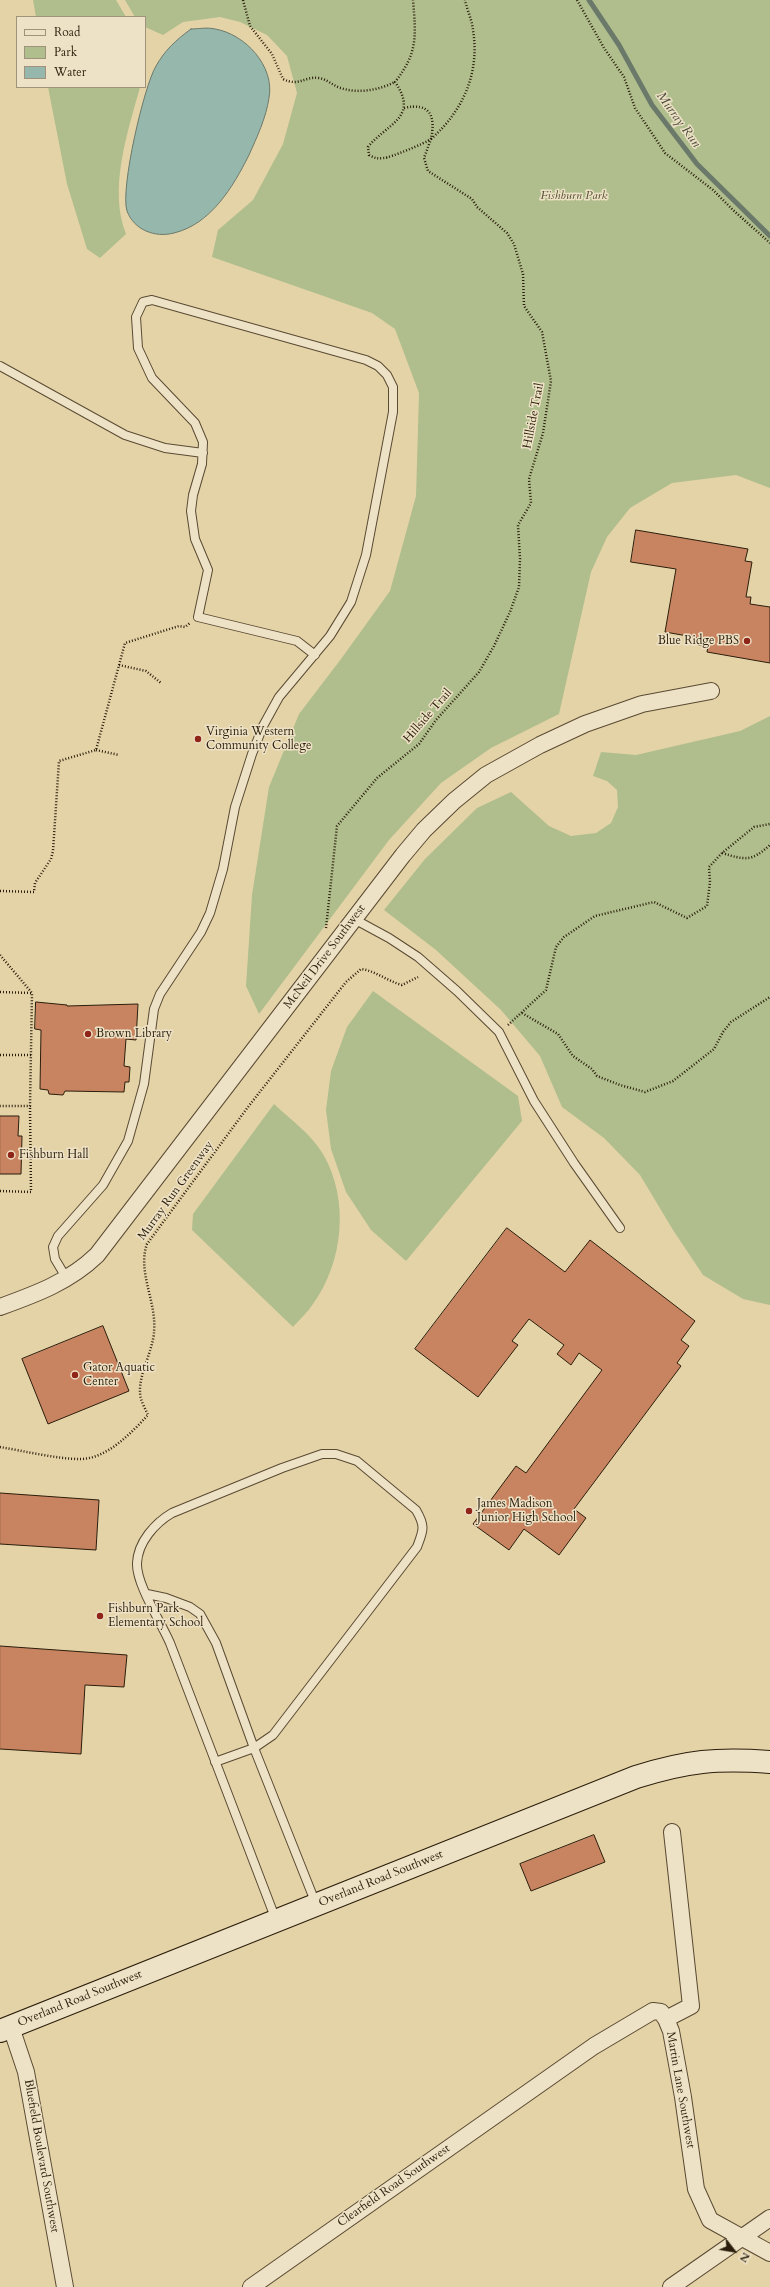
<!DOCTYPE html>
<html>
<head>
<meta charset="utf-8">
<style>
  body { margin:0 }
  #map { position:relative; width:770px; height:2287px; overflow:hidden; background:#e5d3a8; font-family:Cardo,serif }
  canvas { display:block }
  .legend { position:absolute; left:16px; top:16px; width:130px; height:72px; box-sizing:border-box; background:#eee2c6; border:1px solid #a0937b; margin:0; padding:5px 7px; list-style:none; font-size:12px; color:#2a1d0b }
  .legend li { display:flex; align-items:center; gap:8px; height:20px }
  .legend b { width:20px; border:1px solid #a0937b }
  .north { position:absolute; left:714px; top:2231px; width:40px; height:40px; -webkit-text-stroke:3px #eee2c6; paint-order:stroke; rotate:121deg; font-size:11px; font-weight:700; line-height:16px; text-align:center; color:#2a1d0b }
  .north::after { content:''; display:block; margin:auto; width:14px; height:18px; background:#2a1d0b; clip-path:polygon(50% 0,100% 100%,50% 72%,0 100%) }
</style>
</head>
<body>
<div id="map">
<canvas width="770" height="2287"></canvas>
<ul class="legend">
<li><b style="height:5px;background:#eee2c6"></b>Road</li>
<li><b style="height:11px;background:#afbe8c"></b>Park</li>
<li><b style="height:11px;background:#96b7ab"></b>Water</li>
</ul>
<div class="north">N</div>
</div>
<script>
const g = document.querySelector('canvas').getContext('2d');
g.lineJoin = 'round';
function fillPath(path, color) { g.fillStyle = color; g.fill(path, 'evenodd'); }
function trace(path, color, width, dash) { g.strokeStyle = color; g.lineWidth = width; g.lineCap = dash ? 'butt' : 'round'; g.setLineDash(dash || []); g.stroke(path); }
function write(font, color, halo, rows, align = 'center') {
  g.font = font + ' Cardo,serif'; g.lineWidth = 3; g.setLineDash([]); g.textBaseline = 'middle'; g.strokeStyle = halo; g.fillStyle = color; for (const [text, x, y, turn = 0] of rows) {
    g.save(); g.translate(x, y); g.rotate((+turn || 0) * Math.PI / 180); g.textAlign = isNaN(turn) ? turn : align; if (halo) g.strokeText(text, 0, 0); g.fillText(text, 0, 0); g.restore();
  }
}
fillPath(new Path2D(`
  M33,0H116L126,17H36Z
  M125,0H770V488L736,475L672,483L630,508L607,537L591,572L559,714L491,748L441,783L389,840L259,1014L246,986L252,895L269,787L299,714L341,659L390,591L416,496L419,393L395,329L372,313L212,257L218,230L253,200L283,144L297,93L287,56L267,35L240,22L220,17L183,22L163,35L145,27V17H135Z
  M48,87H140C128,132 108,188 126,234L100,258L87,249L67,184Z
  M770,716V1305L743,1299L703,1275L673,1230L640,1175L604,1138L562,1107L540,1056L501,1010L436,950L384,910L425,859L477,808L511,792L549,826L571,836L596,833L611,823L618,807L617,790L607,781L593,776L601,752L636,755L740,731Z
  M373,991L518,1096L522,1121L406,1261L371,1230L346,1192L331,1149L326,1110L331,1071L347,1027Z
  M274,1104C291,1120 311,1134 323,1154C350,1200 343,1263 313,1304C307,1313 299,1320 293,1327L192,1230L193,1214Z`), '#afbe8c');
const water = new Path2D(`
  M191,29C198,29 207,27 215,29C245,34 275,66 269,98C266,118 257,137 249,155C233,187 211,224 174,233C155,238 134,230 127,211C120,189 144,86 156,66C165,50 176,40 191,29Z`);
fillPath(water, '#96b7ab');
trace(water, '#6b796b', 1);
trace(new Path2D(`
  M589,0L619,45L652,105L697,164L770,236`), '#6b796b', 5);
const building = new Path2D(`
  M636,530L748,549L745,561L752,562L746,597H751L750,604L770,607V663L707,652L708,647L698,645L699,638L665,632L676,569L631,562Z
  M36,1002L67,1005V1006L138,1004L136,1040L126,1039L124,1066L130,1067L129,1082H125L124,1092L65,1091L63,1095L49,1094L48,1090L40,1089L41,1030L35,1029Z
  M0,1116H19L18,1136H22L21,1174H0Z
  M507,1228L565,1272L590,1240L695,1321L681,1340L689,1346L677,1363L681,1366L574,1509L586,1518L559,1555L524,1529L509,1550L473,1524L516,1466L526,1473L602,1370L579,1353L571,1365L557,1354L564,1345L529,1319L512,1341L518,1345L478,1397L415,1349Z
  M103,1326L129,1391L48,1424L22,1359Z
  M0,1493L99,1500L96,1550L0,1544Z
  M0,1646L127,1655L124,1687L85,1685L81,1754L0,1749Z
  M594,1835L605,1862L531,1891L520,1864Z`);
fillPath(building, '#c88461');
trace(building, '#2a1d0b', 1);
const service = new Path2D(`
  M0,366L125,435L165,448L203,453
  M354,919L389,938L418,957L457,991L499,1032L534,1101L574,1163L620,1228
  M67,1279L55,1259L53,1247L58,1236L103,1185L128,1141L144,1084L154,1009L160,994L201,932L210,913L223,869L235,807L252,754L263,726L279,697L330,636L351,602L366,555L393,412V387L387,375L378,366L366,360L152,300L143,302L136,317L138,348L152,378L195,423L203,442L202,464L193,495L191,511L195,539L208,570L198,617L297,641L315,655
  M147,1594L166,1598L190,1607L200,1614L216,1643L254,1748L215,1762
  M276,1920C240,1828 206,1735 170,1643C161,1622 136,1584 137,1563C138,1542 155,1523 172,1513L282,1468L322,1454H336L357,1461L416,1510C426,1527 423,1531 417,1547L273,1735L254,1748L316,1904`);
const minor = new Path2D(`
  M0,1307C36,1294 69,1282 97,1255L403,855L424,830L454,801L486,775L540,745L585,724L642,704L711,691
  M666,2019L691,2006L672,1832
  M11,2027L26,2072L65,2287
  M251,2287L594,2046L653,2011L661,2012L666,2019L671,2031L683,2097L696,2189L710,2220L770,2253
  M671,2287L770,2218`);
const secondary = new Path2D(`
  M0,2031L636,1777C687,1761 717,1758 770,1762`);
trace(service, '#594a32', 10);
trace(minor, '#594a32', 18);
trace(secondary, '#2a1d0b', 24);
trace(new Path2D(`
  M243,0L250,26L272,54L283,79C300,87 304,76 319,78C327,79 333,86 341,88C358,94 379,90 395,82
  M577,0L604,48L624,77L635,108L665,153L713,190L733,210L770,243
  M404,108C430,102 436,116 431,139
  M431,139C463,111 480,73 473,30C472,20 467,10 465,0
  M119,665L146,671L161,683
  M96,750L119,755
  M722,853C745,860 751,862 770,845
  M0,891L34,892L35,883L51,859L53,851L59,761L96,750L125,643L179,626L185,627L190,623
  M326,928L337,826L377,778L419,744L436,720L479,672L494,646L510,612L519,587L520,559L518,525L531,503L529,479L543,433L551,381L542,332L524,306L523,274L514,244L507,233L477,207L472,199L428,171L424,158L431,139C426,143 389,158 384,158C378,159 374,158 369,155L368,147C386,124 420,118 395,82C418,53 416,36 413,0
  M0,955L32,993L30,1106H0
  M0,992L32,993
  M522,1013L558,1034L573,1056L592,1069L597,1076L620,1085L645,1092L673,1081L714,1049L723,1032L731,1022L770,997
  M508,1025L546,990L556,947L564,937L595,916L654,902L687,918L707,906L710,882L709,867L722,853L754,827L770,824
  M0,1055H31
  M0,1191L31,1192L30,1106
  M0,1447C24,1451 57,1459 80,1459C107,1459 131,1433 148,1415C145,1408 140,1400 140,1392C139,1374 153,1350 154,1332C157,1302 137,1272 147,1244L248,1107L346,982L361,969C376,971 387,981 402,985L418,977`), '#2a1d0b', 2.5, [1, 2]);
trace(service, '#eee2c6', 8);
trace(minor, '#eee2c6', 16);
trace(secondary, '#eee2c6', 22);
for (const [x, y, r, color] of [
  [747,641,4,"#8f2418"],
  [198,739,4,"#8f2418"],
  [88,1034,4,"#8f2418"],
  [11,1155,4,"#8f2418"],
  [75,1375,4,"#8f2418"],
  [469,1511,4,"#8f2418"],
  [100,1616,4,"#8f2418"]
]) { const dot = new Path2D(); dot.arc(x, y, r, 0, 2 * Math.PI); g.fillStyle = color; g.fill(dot); trace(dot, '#eee2c6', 1.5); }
write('italic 12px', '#524d32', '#eee2c6', [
  ["Fishburn Park",574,196]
]);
write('12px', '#2a1d0b', '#eee2c6', [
  ["Hillside Trail",534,416,-79],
  ["Hillside Trail",428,716,-49],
  ["McNeil Drive Southwest",325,957,-53],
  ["Murray Run Greenway",176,1191,-54],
  ["Overland Road Southwest",381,1879,-22],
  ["Overland Road Southwest",80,1999,-22],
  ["Martin Lane Southwest",680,2090,80],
  ["Bluefield Boulevard Southwest",41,2156,80],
  ["Clearfield Road Southwest",394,2186,-35]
]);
write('12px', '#2a1d0b', '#eee2c6', [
  ["Blue Ridge PBS",739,641,"right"],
  ["Virginia Western",206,732],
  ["Community College",206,746],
  ["Brown Library",96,1034],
  ["Fishburn Hall",19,1155],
  ["Gator Aquatic",83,1368],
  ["Center",83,1382],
  ["James Madison",477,1504],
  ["Junior High School",477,1518],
  ["Fishburn Park",108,1609],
  ["Elementary School",108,1623]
], 'left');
write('italic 13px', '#4a4b3b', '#eee2c6', [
  ["Murray Run",678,120,54]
]);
</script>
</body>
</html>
